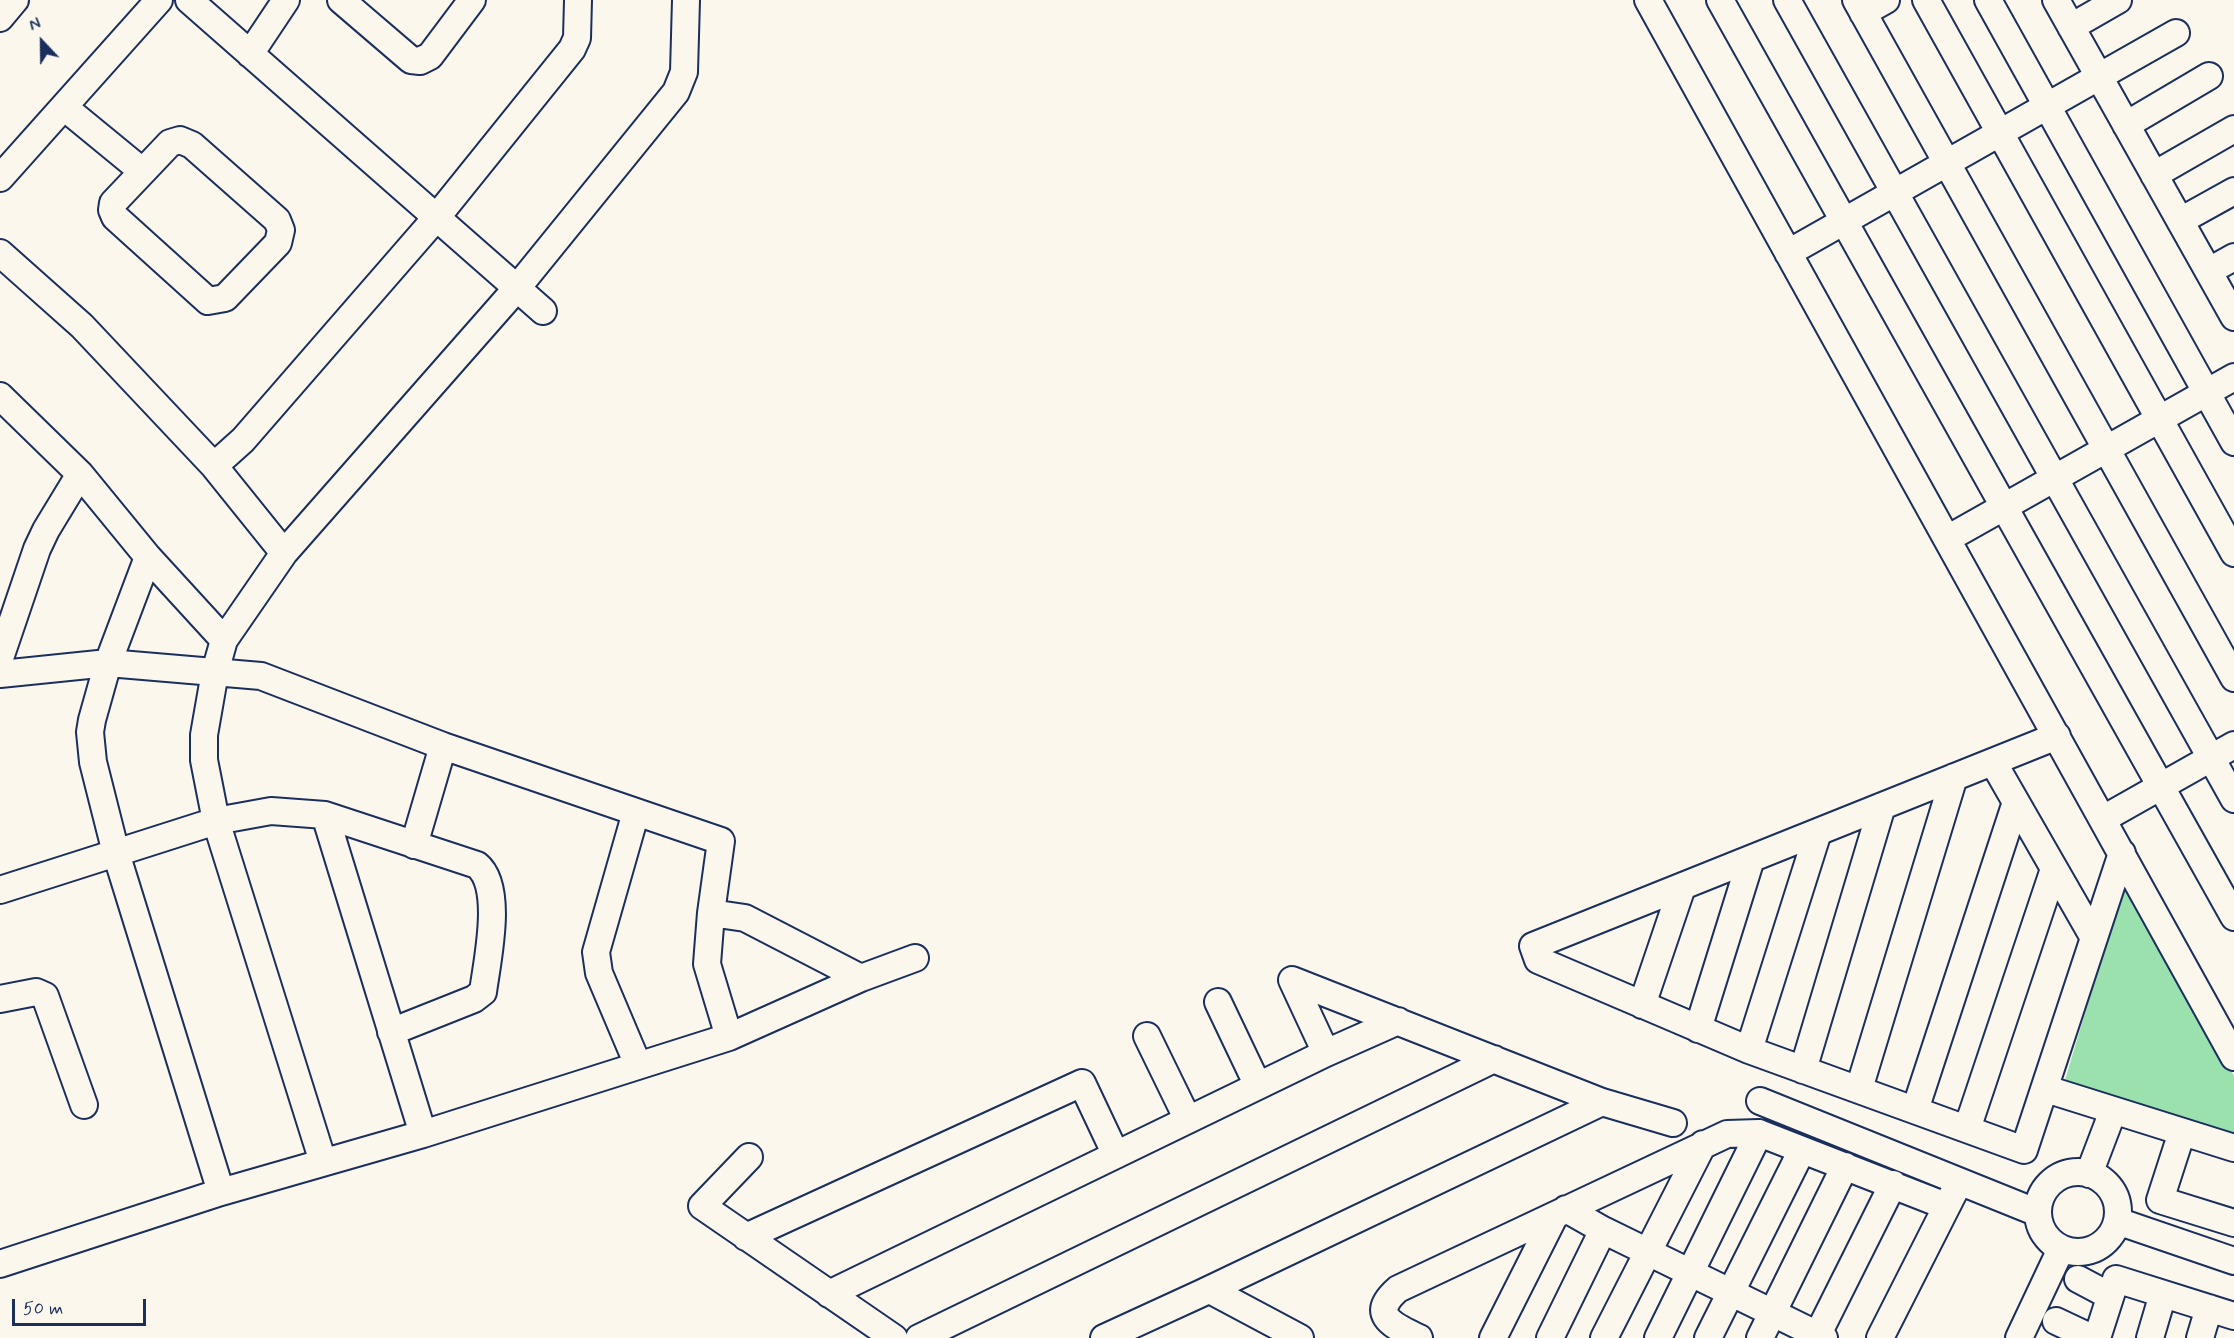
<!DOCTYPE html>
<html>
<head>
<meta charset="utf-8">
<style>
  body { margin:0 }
  #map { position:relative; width:2234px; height:1338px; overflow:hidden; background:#fbf7ec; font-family:Mynerve,sans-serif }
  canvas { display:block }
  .north { position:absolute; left:12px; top:12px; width:60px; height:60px; -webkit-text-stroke:4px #fbf7ec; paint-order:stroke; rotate:338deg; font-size:16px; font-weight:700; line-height:24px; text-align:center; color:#1b2f5e }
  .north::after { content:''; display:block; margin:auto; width:21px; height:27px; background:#1b2f5e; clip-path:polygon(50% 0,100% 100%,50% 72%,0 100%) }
  .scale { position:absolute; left:12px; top:1299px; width:134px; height:27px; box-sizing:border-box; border:3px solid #1b2f5e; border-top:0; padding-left:8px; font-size:18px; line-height:21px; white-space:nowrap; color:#1b2f5e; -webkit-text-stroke:4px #fbf7ec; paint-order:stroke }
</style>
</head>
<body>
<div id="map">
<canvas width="2234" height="1338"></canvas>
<div class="north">N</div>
<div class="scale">50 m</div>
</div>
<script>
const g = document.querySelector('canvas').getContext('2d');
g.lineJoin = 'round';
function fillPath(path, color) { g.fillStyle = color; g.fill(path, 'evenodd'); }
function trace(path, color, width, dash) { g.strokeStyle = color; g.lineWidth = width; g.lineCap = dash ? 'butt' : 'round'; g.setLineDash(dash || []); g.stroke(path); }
fillPath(new Path2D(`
  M2129,888L2135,891L2234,1076V1135L2065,1080L2121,892Z`), '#9ae1ae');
const minor = new Path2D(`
  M189,0L543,311
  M341,0L411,60L420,61L430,56L472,0
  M1648,0L2234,1057
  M1720,0L2234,917
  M1787,0L2234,799
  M1856,0L2234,678
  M1926,0L2234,553
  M1988,0L2234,442
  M2056,0L2234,317
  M1863,13L1886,0
  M0,18L15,0
  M2071,27L2118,0
  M250,54L286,0
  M64,107L142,171
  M2126,125L2209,76
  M180,140L192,145L277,220L281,230L278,243L225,298L208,301L115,217L112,210L113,203L170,143Z
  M2154,175L2234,129
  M0,178L159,0
  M2180,221L2234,191
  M0,253L82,326L214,466L284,553
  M1788,253L2176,33
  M2209,271L2234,257
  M0,396L80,474L148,557L224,640
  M214,466L243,440L436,218L572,49L577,38L578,0
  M1947,539L2234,377
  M148,557L108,663L92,720L90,732L93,762L116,853L221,1192
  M0,658L37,549L46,530L80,474
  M0,674L108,663L261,676L443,746L721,841L711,913
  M2057,736L1533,946L1538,960L1749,1050L2024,1150L2122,853
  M1993,762L2094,938
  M636,812L596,952L599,973L638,1065
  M325,815L423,1134
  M2103,819L2234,745
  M414,845L443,746
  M0,890L216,821L271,811L325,815L477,865C504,887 487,961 483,992L474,999L391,1032
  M0,999L36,992L45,996L84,1105
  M1218,1002L1258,1086
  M1642,1005L1682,887
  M1698,1029L1751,859
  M1147,1036L1188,1120
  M729,1037L707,964L711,913L745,918L861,978
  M1749,1050L1818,832
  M1326,1053L1292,980L1602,1102L1673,1123
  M1803,1070L1882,806
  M1859,1089L1954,777
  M2046,1089L2234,1148
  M1760,1101L2038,1213
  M1915,1110L2016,802
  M1967,1129L2054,869
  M2182,1132L2160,1200L2234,1223
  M749,1157L702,1206L894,1338
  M323,1162L216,821L204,760V735L215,672L224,640L284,553L517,288L676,92L684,72L686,0
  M2038 1212a40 40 0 1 1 80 0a40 40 0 1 1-80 0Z
  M2089,1174L2113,1111
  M1566,1209L1603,1230L1824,1338
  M2117,1221L2234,1261
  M746,1237L1082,1083L1116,1155
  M0,1264L221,1192L423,1134L729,1037L861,978L915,958
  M2078,1279L2110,1296
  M1210,1290L1300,1338
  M829,1294L1326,1053L1398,1021
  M2056,1321L2092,1338
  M919,1338L1494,1059
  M1104,1338L1202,1293L1602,1102
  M1419,1338C1395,1326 1367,1316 1398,1289L1727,1134L1759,1133L1946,1206
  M1493,1338L1555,1215
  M1550,1338L1603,1230
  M1604,1338L1703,1144
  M1658,1338L1759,1133
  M1708,1338L1802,1150
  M1760,1338L1845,1166
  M1816,1338L1893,1184
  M1880,1338L1954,1192
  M2019,1338L2061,1249
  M2097,1338L2116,1279L2234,1316
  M2150,1338L2163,1294
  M2200,1338L2209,1308`);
trace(minor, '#1b2f5e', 30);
trace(minor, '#fbf7ec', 26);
</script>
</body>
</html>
